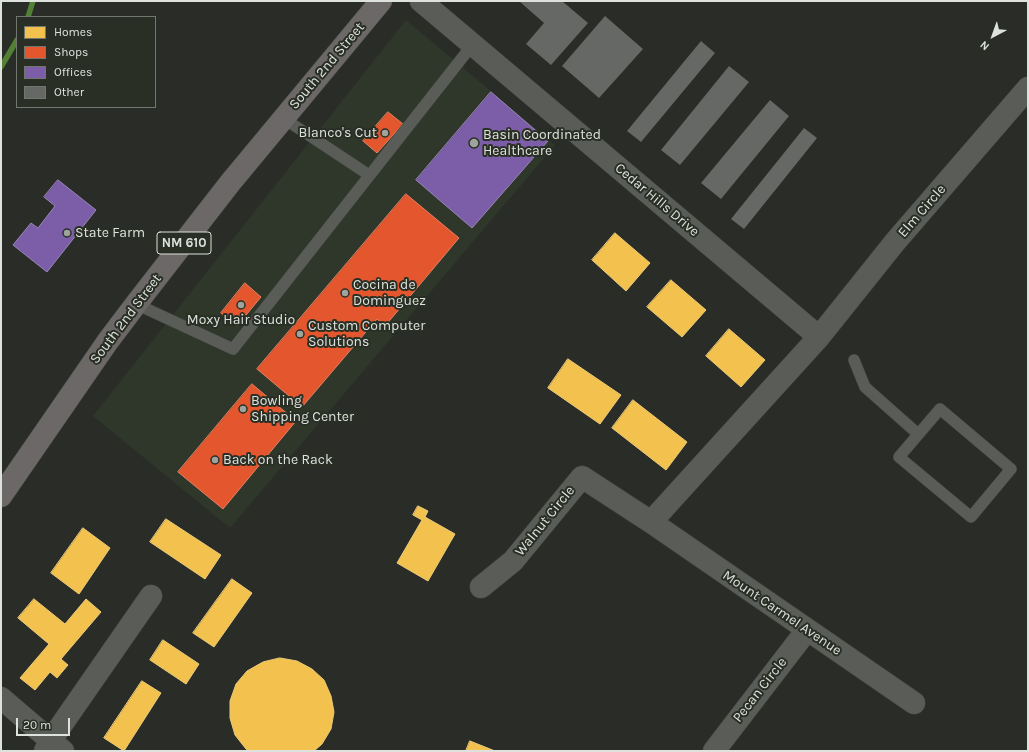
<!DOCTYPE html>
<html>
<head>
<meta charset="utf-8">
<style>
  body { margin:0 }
  #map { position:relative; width:1029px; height:752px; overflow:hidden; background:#2a2d27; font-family:Karla,sans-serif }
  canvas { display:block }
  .frame { position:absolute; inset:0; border:2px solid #dee2dc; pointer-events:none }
  .legend { position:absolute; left:16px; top:16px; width:140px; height:92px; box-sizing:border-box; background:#292f25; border:1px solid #71776e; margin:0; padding:5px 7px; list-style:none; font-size:12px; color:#dee2dc }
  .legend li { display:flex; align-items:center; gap:8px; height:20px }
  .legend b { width:20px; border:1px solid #71776e }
  .north { position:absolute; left:973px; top:16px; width:40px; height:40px; -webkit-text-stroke:3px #292f25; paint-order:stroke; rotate:221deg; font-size:11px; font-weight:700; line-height:16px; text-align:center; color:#dee2dc }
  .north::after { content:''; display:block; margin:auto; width:14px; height:18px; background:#dee2dc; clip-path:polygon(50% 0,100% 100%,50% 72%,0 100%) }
  .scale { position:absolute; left:16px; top:718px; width:54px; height:18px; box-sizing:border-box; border:2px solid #dee2dc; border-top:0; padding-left:5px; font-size:12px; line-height:14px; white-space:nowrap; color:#dee2dc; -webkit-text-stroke:3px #292f25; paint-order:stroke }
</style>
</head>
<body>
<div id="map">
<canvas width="1029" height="752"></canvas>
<div class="frame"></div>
<ul class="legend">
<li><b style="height:11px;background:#f2c14e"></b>Homes</li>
<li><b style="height:11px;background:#e4572e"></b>Shops</li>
<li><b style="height:11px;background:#7b5ea7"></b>Offices</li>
<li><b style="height:11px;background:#656864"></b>Other</li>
</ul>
<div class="north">N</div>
<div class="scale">20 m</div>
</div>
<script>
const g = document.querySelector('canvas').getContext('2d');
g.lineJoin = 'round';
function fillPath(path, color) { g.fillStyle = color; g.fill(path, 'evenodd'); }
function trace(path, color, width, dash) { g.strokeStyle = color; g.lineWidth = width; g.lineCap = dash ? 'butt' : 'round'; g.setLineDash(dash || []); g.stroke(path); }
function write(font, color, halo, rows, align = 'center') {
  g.font = font + ' Karla,sans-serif'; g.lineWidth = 4; g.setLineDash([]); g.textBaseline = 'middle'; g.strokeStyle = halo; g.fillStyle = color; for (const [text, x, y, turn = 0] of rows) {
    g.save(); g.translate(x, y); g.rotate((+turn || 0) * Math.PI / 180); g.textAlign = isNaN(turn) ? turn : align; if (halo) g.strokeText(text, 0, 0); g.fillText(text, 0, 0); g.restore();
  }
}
fillPath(new Path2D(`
  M406,20L555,145L230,528L93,416Z`), '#2e372a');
const homes = new Path2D(`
  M615,233L650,263L626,291L592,260Z
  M671,280L706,310L682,337L647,307Z
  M729,329L765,360L741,387L706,356Z
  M568,359L621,395L600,424L548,388Z
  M633,400L687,442L666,470L612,428Z
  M418,506L428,511L425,517L455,534L428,581L397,563L422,520L413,515Z
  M166,519L221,555L205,579L150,542Z
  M83,528L110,548L79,594L51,573Z
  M232,579L252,593L214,647L193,633Z
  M34,599L65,624L86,599L101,612L61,659L68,665L57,678L50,672L35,690L20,678L49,644L18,618Z
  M163,640L199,664L186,684L150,660Z
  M280,658L297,661L312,669L324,680L331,696L334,712L331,729L322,744L314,751H249L246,749L235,735L230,718V701L236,684L247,671L263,662Z
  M142,681L161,693L124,751L104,738Z
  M470,741L495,751H466Z`);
fillPath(homes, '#f2c14e');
trace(homes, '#eccb79', 1);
const shops = new Path2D(`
  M388,112L403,124L377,153L363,141Z
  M406,194L459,238L385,326L377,319L302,407L257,369Z
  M245,283L261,297L237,326L221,313Z
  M252,384L296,421L223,509L178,472Z`);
fillPath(shops, '#e4572e');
trace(shops, '#e28162', 1);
const offices = new Path2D(`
  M491,92L548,141L472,228L416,180Z
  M58,180L96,210L47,272L13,245L31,223L38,228L55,206L44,197Z`);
fillPath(offices, '#7b5ea7');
trace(offices, '#9986b7', 1);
trace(new Path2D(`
  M28,17L33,1
  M1,67L17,40`), '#528034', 5.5);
fillPath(new Path2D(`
  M519,1H562L588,23L551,65L526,44L544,23Z
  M605,16L643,49L599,98L562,66Z
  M701,41L715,53L641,142L627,131Z
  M729,66L749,82L680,165L661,150Z
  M770,100L789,116L721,199L701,183Z
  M804,128L817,138L744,229L731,219Z`), '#656864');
const service = new Path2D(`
  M283,118L369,175
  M136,304L233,349L473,44
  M854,360L865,387L918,434
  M940,409L1011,469L971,517L899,457Z`);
const minor = new Path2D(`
  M421,1L819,337
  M651,522L819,337L895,242L1028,88
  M481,587L513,561L582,477L651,522L914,703
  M1,698L63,751
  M45,751L51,740L151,596
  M714,751L807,630`);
const primary = new Path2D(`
  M1,496L108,341L136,304L230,183L381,1`);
trace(service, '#474a45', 12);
trace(minor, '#474a45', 23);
trace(primary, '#474a45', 23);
trace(service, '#5a5c58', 11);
trace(minor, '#5a5c58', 22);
trace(primary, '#6b6867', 22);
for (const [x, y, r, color] of [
  [385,133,4,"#9fa39d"],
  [474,143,5,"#9fa39d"],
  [67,233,4,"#9fa39d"],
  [345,293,4,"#9fa39d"],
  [241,305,4,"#9fa39d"],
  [300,334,4,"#9fa39d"],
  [243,409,4,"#9fa39d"],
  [215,460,4,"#9fa39d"]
]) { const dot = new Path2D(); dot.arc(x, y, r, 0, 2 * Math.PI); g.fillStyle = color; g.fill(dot); trace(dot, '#292f25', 1.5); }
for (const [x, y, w] of [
  [184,243,54]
]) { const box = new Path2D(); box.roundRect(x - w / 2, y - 11, w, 22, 3); g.fillStyle = '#292f25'; g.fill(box); trace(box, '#dee2dc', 1); }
write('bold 13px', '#dee2dc', null, [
  ["NM 610",184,243]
]);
write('14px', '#dee2dc', '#292f25', [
  ["South 2nd Street",327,66,-50],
  ["Cedar Hills Drive",657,200,40],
  ["Elm Circle",922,211,-49],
  ["South 2nd Street",126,319,-53],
  ["Walnut Circle",545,521,-51],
  ["Mount Carmel Avenue",782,613,34],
  ["Pecan Circle",760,690,-52]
]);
write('14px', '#dee2dc', '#292f25', [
  ["Blanco's Cut",377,133,"right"],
  ["Basin Coordinated",483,135],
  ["Healthcare",483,151],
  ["State Farm",75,233],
  ["Cocina de",353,285],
  ["Dominguez",353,301],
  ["Moxy Hair Studio",241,320,"center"],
  ["Custom Computer",308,326],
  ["Solutions",308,342],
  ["Bowling",251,401],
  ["Shipping Center",251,417],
  ["Back on the Rack",223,460]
], 'left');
</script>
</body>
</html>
